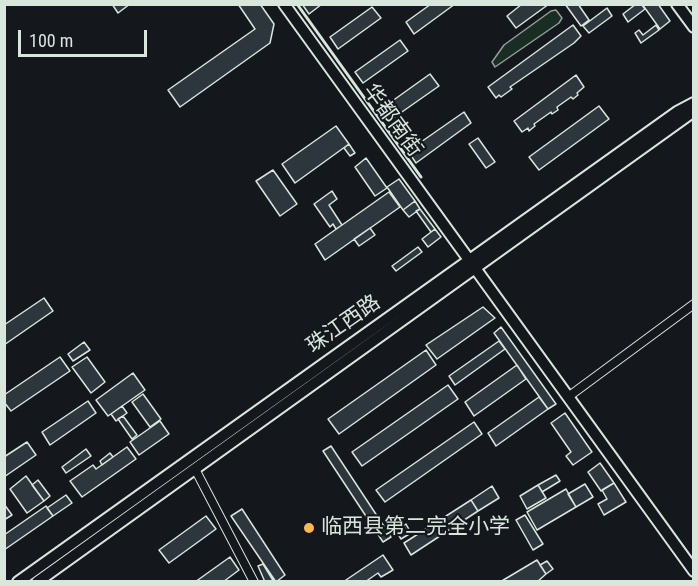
<!DOCTYPE html>
<html>
<head>
<meta charset="utf-8">
<style>
  body { margin:0 }
  #map { position:relative; width:698px; height:586px; overflow:hidden; background:#14181c; font-family:"Roboto Condensed",sans-serif }
  canvas { display:block }
  .frame { position:absolute; inset:0; border:6px solid #d8e6dc; pointer-events:none }
  .scale { position:absolute; left:18px; top:30px; width:129px; height:27px; box-sizing:border-box; border:3px solid #d8e6dc; border-top:0; padding-left:8px; font-size:18px; line-height:21px; white-space:nowrap; color:#d8e6dc; -webkit-text-stroke:4px #14181c; paint-order:stroke }
</style>
</head>
<body>
<div id="map">
<canvas width="698" height="586"></canvas>
<div class="frame"></div>
<div class="scale">100 m</div>
</div>
<script>
const g = document.querySelector('canvas').getContext('2d');
g.lineJoin = 'round';
function fillPath(path, color) { g.fillStyle = color; g.fill(path, 'evenodd'); }
function trace(path, color, width, dash) { g.strokeStyle = color; g.lineWidth = width; g.lineCap = dash ? 'butt' : 'round'; g.setLineDash(dash || []); g.stroke(path); }
function write(font, color, halo, rows, align = 'center') {
  g.font = font + ' "Roboto Condensed","Noto Sans SC",sans-serif'; g.lineWidth = 4.5; g.setLineDash([]); g.textBaseline = 'middle'; g.strokeStyle = halo; g.fillStyle = color; for (const [text, x, y, turn = 0] of rows) {
    g.save(); g.translate(x, y); g.rotate((+turn || 0) * Math.PI / 180); g.textAlign = isNaN(turn) ? turn : align; if (halo) g.strokeText(text, 0, 0); g.fillText(text, 0, 0); g.restore();
  }
}
const green = new Path2D(`
  M556,10L562,18L559,23L495,67L492,62L504,45L551,11Z`);
fillPath(green, '#1a2d24');
trace(green, '#939e99', 1.5);
const building = new Path2D(`
  M112,4H130L118,13Z
  M238,4H260L274,24L270,43L180,107L168,90L255,29Z
  M302,4H322L309,14Z
  M431,4H455L414,34L406,22Z
  M522,4H549L516,28L507,16Z
  M565,4H578L589,20L581,26Z
  M636,4H641L645,9L628,22L623,14Z
  M642,4H658L670,21L660,29Z
  M372,7L381,18L338,49L330,37Z
  M607,8L612,16L589,33L583,26Z
  M573,25L581,36L574,43L510,87L512,89L501,97L499,95L496,98L488,87Z
  M656,25L659,30L641,43L635,33L639,30L643,35Z
  M400,40L408,51L363,83L355,72Z
  M430,74L439,86L389,121L381,109Z
  M576,75L584,87L577,93L578,95L573,99L571,97L557,107L558,110L552,114L551,112L534,124L535,126L529,131L528,128L522,132L514,121Z
  M599,106L609,119L539,170L529,157Z
  M464,112L471,123L416,163L408,151Z
  M336,126L349,144L295,183L282,164Z
  M478,138L495,162L486,168L469,144Z
  M349,144L355,153L350,156L344,148Z
  M366,158L387,188L375,196L355,167Z
  M273,170L297,204L280,216L256,181Z
  M399,179L415,201L403,210L387,187Z
  M332,191L337,199L329,205L342,225L336,229L333,224L330,227L314,204Z
  M389,192L400,207L325,260L315,244Z
  M415,201L420,209L409,217L403,210Z
  M420,209L435,229L431,232L416,211Z
  M370,228L375,235L359,246L354,239Z
  M435,229L441,237L428,247L422,239Z
  M418,247L422,252L396,271L392,266Z
  M44,298L53,311L4,345V325Z
  M483,307L495,318L437,359L426,345Z
  M501,327L556,404L548,409L494,333Z
  M499,341L505,349L455,385L449,376Z
  M84,342L90,350L73,361L68,354Z
  M426,350L436,365L339,434L328,419Z
  M60,357L70,371L11,411L4,402V395Z
  M87,357L105,382L91,393L72,367Z
  M517,365L526,379L474,416L465,402Z
  M133,373L145,390L108,416L96,400Z
  M448,385L458,399L362,466L352,452Z
  M143,394L161,419L150,427L132,402Z
  M539,397L548,409L496,446L488,433Z
  M88,401L96,413L50,445L42,432Z
  M122,406L127,413L116,421L111,414Z
  M565,413L592,452L573,465L566,456L571,452L551,423Z
  M123,416L137,435L132,439L118,419Z
  M160,421L169,434L139,455L130,442Z
  M474,422L482,434L385,502L376,490Z
  M27,442L36,455L4,477V457Z
  M331,446L391,537L383,542L323,451Z
  M127,447L136,459L82,497L70,481L93,465L96,469Z
  M86,449L91,456L66,473L62,467Z
  M110,453L113,457L102,465L100,461Z
  M600,463L614,483L601,491L588,472Z
  M556,475L560,481L542,492L538,485Z
  M26,476L44,501L27,513L10,489Z
  M38,480L50,496L44,501L32,485Z
  M614,483L626,502L604,515L598,504L607,499L602,490Z
  M585,484L593,497L576,507L568,494Z
  M538,485L546,498L527,509L520,496Z
  M492,486L499,498L478,511L471,500Z
  M566,489L576,507L537,530L527,512Z
  M66,495L72,503L53,516L47,508Z
  M471,500L478,511L411,555L404,543Z
  M4,504L12,515L4,520Z
  M46,506L53,516L4,550V535Z
  M242,509L285,575L276,582L231,516Z
  M525,515L543,544L533,550L516,520Z
  M206,516L216,529L169,563L159,550Z
  M406,524L411,533L401,539L396,531Z
  M383,555L393,570L381,577L378,573L365,582H343Z
  M230,557L239,570L223,582H195Z
  M537,560L546,574L537,582H500Z
  M547,561L553,569L546,574L540,565Z
  M263,564L274,582H265L258,566Z`);
fillPath(building, '#2c363c');
trace(building, '#d8e6dc', 1.5);
const street = new Path2D(`
  M568,397L694,304
  M195,469L254,582`);
const secondary = new Path2D(`
  M284,4L694,571
  M677,4L694,27
  M18,582L677,112L694,103
  M37,582L694,111`);
trace(street, '#d8e6dc', 10);
trace(secondary, '#d8e6dc', 14);
trace(street, '#14181c', 8);
trace(secondary, '#14181c', 10);
trace(new Path2D(`
  M297,4L421,177`), '#d8e6dc', 3);
for (const [x, y, r, color] of [
  [309,528,6,"#ffb74d"]
]) { const dot = new Path2D(); dot.arc(x, y, r, 0, 2 * Math.PI); g.fillStyle = color; g.fill(dot); trace(dot, '#14181c', 2); }
write('21px', '#d8e6dc', '#14181c', [
  ["华都南街",392,121,54],
  ["珠江西路",344,325,-35]
]);
write('21px', '#d8e6dc', '#14181c', [
  ["临西县第二完全小学",321,528]
], 'left');
</script>
</body>
</html>
